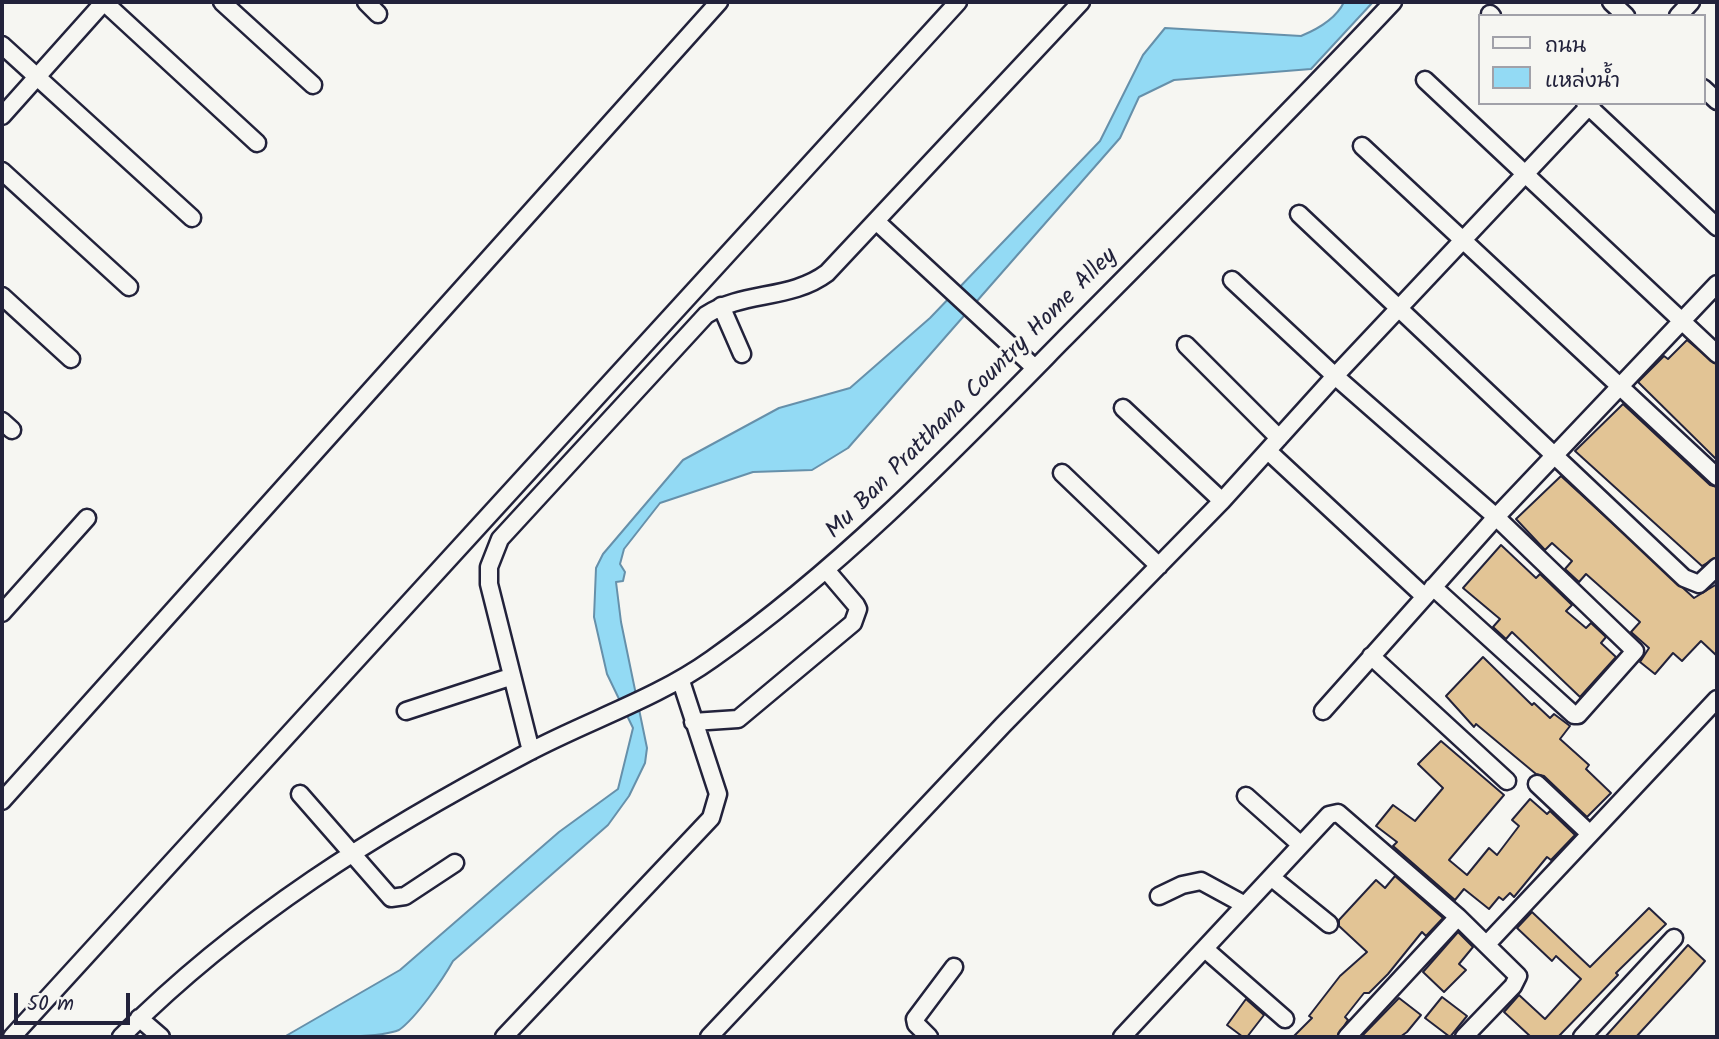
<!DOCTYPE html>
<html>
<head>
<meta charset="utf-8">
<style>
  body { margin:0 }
  #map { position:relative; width:1719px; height:1039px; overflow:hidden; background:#f6f6f2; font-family:Kalam,"Playpen Sans Thai",sans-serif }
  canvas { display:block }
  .frame { position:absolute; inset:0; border:4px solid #22223b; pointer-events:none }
  .legend { position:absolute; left:1478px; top:14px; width:228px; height:91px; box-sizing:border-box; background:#f6f6f2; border:2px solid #a1a1a9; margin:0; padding:9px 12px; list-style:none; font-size:21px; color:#22223b }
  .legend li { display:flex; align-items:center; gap:14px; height:35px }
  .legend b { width:35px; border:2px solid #a1a1a9 }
  .scale { position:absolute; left:14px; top:993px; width:116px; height:32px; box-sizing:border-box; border:4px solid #22223b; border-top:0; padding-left:9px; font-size:21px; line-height:24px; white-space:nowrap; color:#22223b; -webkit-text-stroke:5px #f6f6f2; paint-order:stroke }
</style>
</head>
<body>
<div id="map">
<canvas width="1719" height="1039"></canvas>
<div class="frame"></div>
<ul class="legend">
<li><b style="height:9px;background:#f6f6f2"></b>ถนน</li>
<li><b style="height:19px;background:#93daf4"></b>แหล่งน้ำ</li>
</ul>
<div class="scale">50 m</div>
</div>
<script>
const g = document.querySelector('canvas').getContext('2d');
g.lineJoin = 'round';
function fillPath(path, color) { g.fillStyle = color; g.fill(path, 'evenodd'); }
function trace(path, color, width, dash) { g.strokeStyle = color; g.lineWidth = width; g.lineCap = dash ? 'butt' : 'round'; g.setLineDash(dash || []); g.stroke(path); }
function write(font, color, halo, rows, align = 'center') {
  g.font = font + ' Kalam,sans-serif'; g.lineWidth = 6; g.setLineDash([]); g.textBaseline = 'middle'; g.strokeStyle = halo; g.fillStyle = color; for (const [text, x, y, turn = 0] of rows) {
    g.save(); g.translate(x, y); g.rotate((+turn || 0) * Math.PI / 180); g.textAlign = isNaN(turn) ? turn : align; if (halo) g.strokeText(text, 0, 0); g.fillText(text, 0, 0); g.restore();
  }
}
const water = new Path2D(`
  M1344,2H1373L1311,69L1174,80L1139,97L1120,138L848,448L812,470L753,472L660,503L624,549L620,564L625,572L623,581L616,582L621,622L647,748L645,763L629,796L608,825L453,961C443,979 416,1018 399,1030C377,1039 312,1037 284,1037L400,970L559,832L618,789L633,728L607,674L594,617L596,568L603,554L683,460L779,408L850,388L930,318L1100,141L1143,55L1165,28L1301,36C1318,29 1336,19 1344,2Z`);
fillPath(water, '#93daf4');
trace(water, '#6690aa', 2);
const building = new Path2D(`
  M1687,340L1717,365V460L1638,382L1664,356L1668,359Z
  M1623,404L1710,485L1717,487V557L1702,566L1575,451Z
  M1561,476L1694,598L1717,584V656L1701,641L1682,661L1673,653L1655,674L1640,662L1649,648L1631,632L1640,622L1586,574L1579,582L1565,569L1572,561L1552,543L1545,550L1516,519Z
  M1501,545L1536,578L1540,574L1572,605L1566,611L1586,628L1591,623L1606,637L1601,643L1616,657L1580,697L1512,632L1506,639L1493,627L1500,619L1463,588Z
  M1483,657L1532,705L1534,703L1550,718L1554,714L1570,726L1560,739L1589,765L1586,769L1611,793L1587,817L1544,776L1536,774L1476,724L1474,727L1446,696Z
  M1441,741L1504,795L1449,860L1467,875L1489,848L1497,855L1519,826L1512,820L1530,799L1547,814L1550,811L1575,835L1551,860L1547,857L1514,897L1510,893L1503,900L1499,897L1489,909L1464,889L1455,900L1393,846L1397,842L1376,826L1393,805L1415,821L1443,788L1418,764Z
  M1395,876L1443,918L1426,936L1422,932L1388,974L1369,993H1364L1345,1017L1348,1020L1337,1037H1293L1312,1018L1309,1016L1340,976L1367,952L1339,926V920L1376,880L1385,888Z
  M1649,908L1666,924L1616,973L1618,975L1558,1037H1531L1504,1012L1519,995L1545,1019L1581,979L1556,956L1552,961L1517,928L1532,912L1590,967Z
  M1458,932L1473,947L1459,964L1466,970L1444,992L1423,972Z
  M1688,945L1705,961L1691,977L1636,1037H1605Z
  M1442,997L1467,1016L1450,1037L1425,1018Z
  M1399,998L1421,1015L1407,1032L1400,1037H1361Z
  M1246,999L1264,1015L1247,1037H1243L1227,1025Z`);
fillPath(building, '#e2c495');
trace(building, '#22223b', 2);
const street = new Path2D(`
  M104,2L257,143
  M222,2L313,85
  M366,2L378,14
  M1611,2L1626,16
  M1490,14L1492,16
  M1678,16L1691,2
  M2,45L192,218
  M1425,80L1717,354
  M1703,88L1717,101
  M1585,103L1717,227
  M2,116L104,2
  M1362,146L1717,477
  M2,171L129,287
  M1299,214L1684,578L1699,584L1717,567
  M876,221L1035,368
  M1232,280L1335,376L1496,517L1635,651L1578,715H1574L1433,587
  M2,296L71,359
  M721,306L742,354
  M1186,345L1279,438
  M1123,408L1222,501
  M2,421L12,430
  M1268,451L1424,596
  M1062,473L1159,566
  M2,613L87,518
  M1371,656L1507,781
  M406,711L510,677
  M1323,711L1496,517L1717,284
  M693,722L738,719L853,623L858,609L856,605L827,571
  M531,751L489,584V567L500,539L706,315C743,291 791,300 827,273L1081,2
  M1537,784L1589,833
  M300,794L391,898L405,896L455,863
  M1246,796L1301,845
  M2,801L719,2
  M1271,877L1329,924
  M1159,896L1182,885L1201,881L1245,905
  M1487,944L1717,699
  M1205,949L1285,1019
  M139,1018L161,1037
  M12,1037L958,2
  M121,1037C239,918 379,831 527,753C589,720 656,699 712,659C842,567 951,454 1062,341C1173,229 1285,117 1393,2
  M504,1037L711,818L718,794L681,681
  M709,1037L1003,725L1222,501L1335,376L1592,103
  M929,1037L916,1024L915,1019L954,967
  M1122,1037L1329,815L1338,813L1458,917L1518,976L1513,986L1464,1037
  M1347,1037L1458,917
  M1582,1037L1674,938`);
trace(street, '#22223b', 21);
trace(street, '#f6f6f2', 16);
write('24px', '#22223b', '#f6f6f2', [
  ["Mu Ban Pratthana Country Home Alley",973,395,-45]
]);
</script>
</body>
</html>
